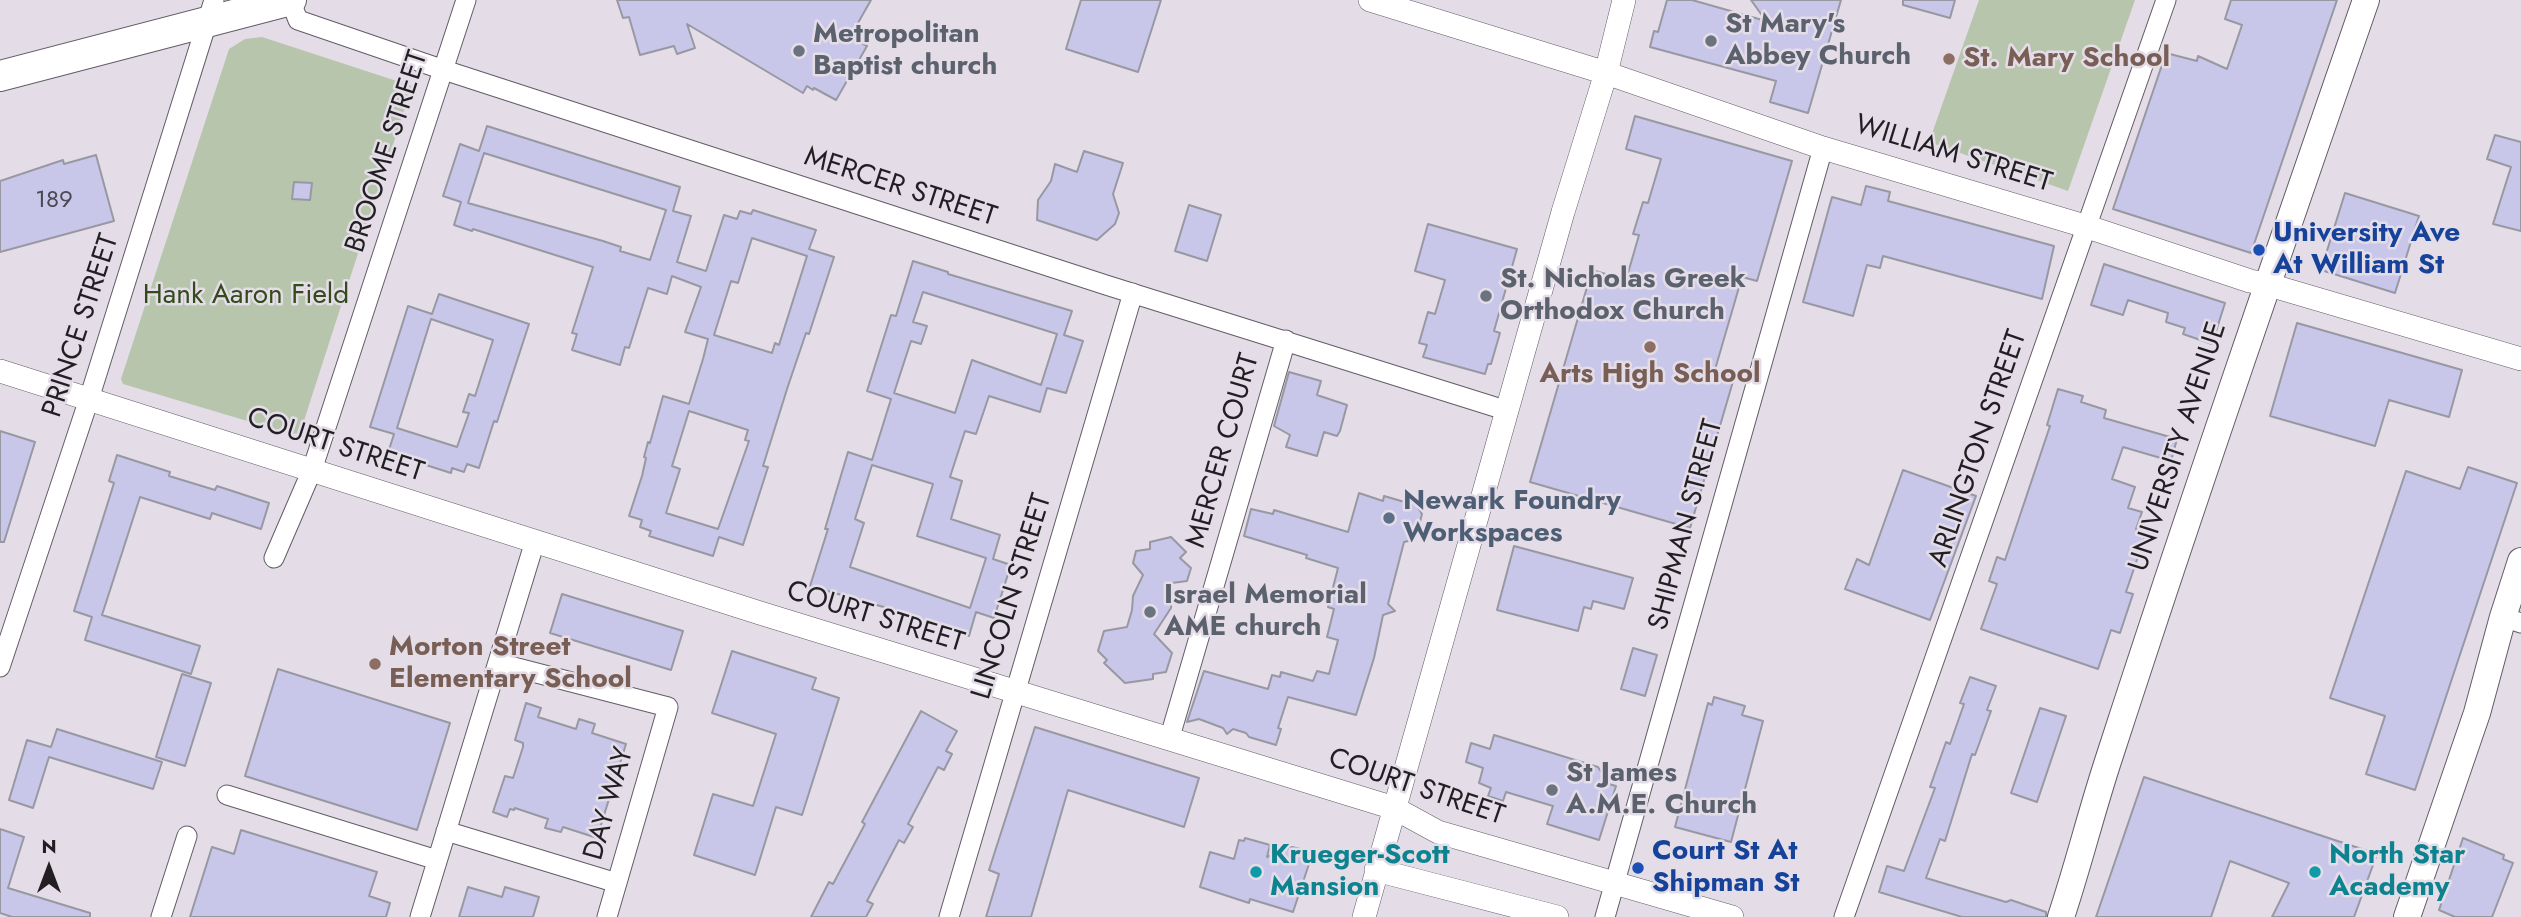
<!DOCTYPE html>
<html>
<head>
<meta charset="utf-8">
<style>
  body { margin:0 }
  #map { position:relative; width:2521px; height:917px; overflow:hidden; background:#e4dde8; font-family:Jost,sans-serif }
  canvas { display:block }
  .north { position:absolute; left:14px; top:833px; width:70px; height:70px; -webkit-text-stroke:5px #e4dde8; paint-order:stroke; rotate:0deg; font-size:19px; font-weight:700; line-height:28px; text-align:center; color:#221f23 }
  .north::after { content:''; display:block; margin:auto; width:24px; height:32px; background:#221f23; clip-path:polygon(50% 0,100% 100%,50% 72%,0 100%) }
</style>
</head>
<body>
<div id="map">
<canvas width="2521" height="917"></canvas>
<div class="north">N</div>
</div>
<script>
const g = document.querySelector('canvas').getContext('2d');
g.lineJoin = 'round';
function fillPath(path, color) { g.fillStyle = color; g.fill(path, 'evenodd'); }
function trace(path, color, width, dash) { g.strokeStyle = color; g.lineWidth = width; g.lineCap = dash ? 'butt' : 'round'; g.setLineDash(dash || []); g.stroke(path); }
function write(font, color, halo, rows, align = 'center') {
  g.font = font + ' Jost,sans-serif'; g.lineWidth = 5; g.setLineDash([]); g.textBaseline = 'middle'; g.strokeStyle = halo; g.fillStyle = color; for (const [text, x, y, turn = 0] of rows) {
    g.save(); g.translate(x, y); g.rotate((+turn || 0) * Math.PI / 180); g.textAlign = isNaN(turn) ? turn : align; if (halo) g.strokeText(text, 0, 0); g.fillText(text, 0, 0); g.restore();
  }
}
fillPath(new Path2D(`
  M1979,0H2135L2068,191L1929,142Z
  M262,37L412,86L300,433L291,434L123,384L121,379L229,49L245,39Z`), '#b7c5ac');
const building = new Path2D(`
  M617,0H871L850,37L867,46L836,100L814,88L813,90L807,86L803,93L687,24L695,48L677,54L674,46L640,55L629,17L623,18Z
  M1081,0H1161L1138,72L1066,49Z
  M1667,0H1692L1766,21L1751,0H1841L1808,113L1770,102L1776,81L1650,47L1654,31L1658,32Z
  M1903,0H1955L1950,18L1903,5Z
  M2231,0H2337L2251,253L2113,209L2166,53L2197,61L2198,56L2227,69L2242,25L2225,19Z
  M1635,116L1792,161L1757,281L1742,277L1714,373L1734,378L1690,528L1530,482L1592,270L1626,280L1639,235L1633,234L1643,202L1648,203L1661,159L1626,149Z
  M487,126L680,187L673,211L691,216L677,262L706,271L724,215L737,219L740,211L751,214L753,210L816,230L809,249L834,257L809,334L806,333L788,386L763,466L768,467L743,545L719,537L713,556L649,536L651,531L640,527L642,520L629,516L642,476L646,458L644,457L648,442L650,443L663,396L689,404L703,359L708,339L685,332L701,287L672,276L667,294L648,288L629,348L625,347L620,365L572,350L577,334L572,333L593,267L473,229L472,231L454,225L461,202L443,196L460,144L479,151ZM484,153L666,210L650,260L620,251L621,247L603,241L468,203ZM752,238L807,256L779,345L775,343L772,353L714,335L731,281L738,283ZM689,411L748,430L745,440L749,441L718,529L666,513L680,469L672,466Z
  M2495,135L2521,142V231L2493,224L2511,167L2487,159Z
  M1084,151L1123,163L1113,194L1119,213L1115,224L1097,240L1037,220L1038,200L1051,181L1055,164L1077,172Z
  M96,155L114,221L0,252V181L63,160L64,164Z
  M294,182L312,183L310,200L292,199Z
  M1866,186L1890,192L1888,201L2054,246L2042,299L1883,256L1880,268L1867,265L1853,316L1803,302L1832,197L1861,205Z
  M2345,193L2419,216L2395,293L2321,270Z
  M1189,205L1221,215L1207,261L1175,251Z
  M1428,224L1517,249L1494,331L1500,333L1491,364H1488L1485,374L1423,357L1427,345L1419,343L1428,312L1435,314L1445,280L1415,271Z
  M913,261L948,272V274L1072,311L1064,335L1083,341L1066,393L1047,388L1040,412L989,396L976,434L965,431L950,477L962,481L951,519L1000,535L993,559L1011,565L994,618L976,612L969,636L907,617L908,614L810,586L828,529H825L848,452L872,460L891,399L867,391L891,315L896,316ZM923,292L1057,334L1041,385L972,360L955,413L894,393L911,341L921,344L927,326L913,322ZM872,465L933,484L917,536L986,558L970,608L850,567L864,523L855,519Z
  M2104,264L2225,303L2212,344L2183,334L2185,328L2166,322L2168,313L2128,300L2123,315L2091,305Z
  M439,294L529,324L497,422L494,421L479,468L467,464L464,472L452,468L451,473L388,453L394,434L370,427L408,306L432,314ZM431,319L493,340L475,396L469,394L463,412L469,413L457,447L397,428Z
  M2297,323L2462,370L2449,417L2389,400L2375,446L2270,416Z
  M1289,372L1321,381L1317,395L1347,405L1340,431L1337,436L1324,432L1317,456L1286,447L1290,435L1274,426Z
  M2058,389L2083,396L2081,402L2106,410L2104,418L2177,439L2171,461L2123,447L2112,479L2135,487L2128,508L2142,512L2136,529L2146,533L2126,592L2133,594L2120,633L2111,630L2098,669L1981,629L1997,584L1989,581L1997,557L2005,560L2050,426L2047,425Z
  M0,431L35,442L4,542H0Z
  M117,455L170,472L169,476L215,490L217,486L269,503L261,529L212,513L210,519L140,497L102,615L200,646L191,674L85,640L92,617L74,611L114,483L109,481Z
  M2468,467L2517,483L2415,790L2366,774L2385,716L2330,698L2406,471L2460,489Z
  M1903,470L1976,496L1930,620L1845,589L1857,559L1869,565Z
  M1359,493L1383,501L1384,496L1408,503L1414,500L1422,514L1418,530L1413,533V540L1404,542L1388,604L1395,611L1383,615L1374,658L1356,715L1288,697L1278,728L1281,729L1276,745L1249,737L1246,733L1233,729L1227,734L1223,728L1199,719L1187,722L1204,671L1268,689L1272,675L1280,677L1281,672L1313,681L1317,671L1329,674L1338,640L1327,637L1334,609L1328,607L1338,568L1306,558L1307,555L1244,536L1251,509L1273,514L1274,510L1348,532Z
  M1171,537L1186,552L1180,558L1191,568L1187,581L1172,583L1171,608L1154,634L1172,653L1166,672L1153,674V679L1125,683L1104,663L1107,660L1098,651L1104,631L1127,627L1132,610L1133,596L1143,575L1133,563L1136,551L1150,549V542Z
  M1514,546L1633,578L1624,609L1593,601L1591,609L1584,607L1578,631L1497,610Z
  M562,594L683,631L671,670L550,633Z
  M1633,648L1657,655L1645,696L1621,689Z
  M732,651L816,678L812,689L839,698L802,815L776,807L755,875L694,855L713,794L753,806L776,734L712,713Z
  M278,669L450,723L417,830L245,776Z
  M182,674L211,683L185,766L156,757Z
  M1970,677L1996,686L1987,710L1991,711L1975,755L1972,754L1945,841L1940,839L1926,878L2006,902L2011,900L2046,912V917H1962L1879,892L1887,866L1904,871L1935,788L1930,787L1946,742L1950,744L1964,704L1960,703Z
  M1714,697L1745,706L1742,715L1763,721L1731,842L1675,827L1708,703L1712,705Z
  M526,703L541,708L538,717L576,729L579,719L595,724L592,733L626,744L597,838L563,827L561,832L545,828L548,819L515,808L514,810L510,809L507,817L493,812L505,776L513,778L523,747V743L515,740Z
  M2040,708L2066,716L2037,802L2011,793Z
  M921,711L957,731L946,751L952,754L944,770L938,767L908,824L913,827L904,843L899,840L867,901L873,904L866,917H811L829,882L833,884L865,824L862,822Z
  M1035,727L1199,778L1184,827L1068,790L1031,917H986L999,874L989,870Z
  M57,729L162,762L153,789L49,757L33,808L9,800L27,740L51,747Z
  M1494,735L1598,767L1609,784L1616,786L1599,840L1547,824L1553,806L1506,792L1503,801L1488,796L1491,788L1479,783L1483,768L1466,762L1471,743L1490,749Z
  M2144,777L2377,854L2354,917H2272L2289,883L2230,861L2211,917H2096Z
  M0,829L24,837L8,888L90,913V917H12L0,913Z
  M241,830L377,872L369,896L390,903L386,917H190L212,847L234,854Z
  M1245,838L1270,845L1267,857L1292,847L1305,850L1310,861L1293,912L1250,899L1249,903L1200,887L1210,852L1234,859L1239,840L1244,841Z
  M2463,838L2504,855L2503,859L2513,863L2492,917H2455L2439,910Z
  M468,887L502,897L505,887L539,897L533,917H459Z`);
fillPath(building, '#c8c6e9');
trace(building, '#9898a3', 2);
const minor = new Path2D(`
  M290,0L298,20L444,70L1106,285L1508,411
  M274,558L312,470L466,0
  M2503,617L2521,623
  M498,663L668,707L607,917
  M0,667L89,399L214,0
  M1169,740L1286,340
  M227,795L437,860
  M446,831L617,883
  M161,917L187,836
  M420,917L535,541
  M949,917L1133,293
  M1605,917L1823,148
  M1844,917L2166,0`);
const tertiary = new Path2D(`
  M1370,0L1606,73L1823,148L2088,227L2250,281L2266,284L2521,359
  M0,371L760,613L1394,808L1438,832L1732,917
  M1376,870L1557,917
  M1364,917L1563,212L1606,73L1624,0`);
const secondary = new Path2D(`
  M2061,917C2079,863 2092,809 2110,755C2192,502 2279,251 2366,0
  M2407,917L2477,713L2503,617L2521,561`);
const primary = new Path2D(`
  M0,76L291,0`);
trace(minor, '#625c66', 21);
trace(tertiary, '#625c66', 24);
trace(secondary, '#625c66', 28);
trace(primary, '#625c66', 32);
trace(minor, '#fff', 19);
trace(tertiary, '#fff', 23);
trace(secondary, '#fff', 26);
trace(primary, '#fff', 30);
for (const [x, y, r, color] of [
  [1711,41,7,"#6b7280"],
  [799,51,7,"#6b7280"],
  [1949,59,7,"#8d6e63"],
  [2259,250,7,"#1a4fb4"],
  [1486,296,7,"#6b7280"],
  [1650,347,7,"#8d6e63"],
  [1389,518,7,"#5c6f8a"],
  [1150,612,7,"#6b7280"],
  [375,664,7,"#8d6e63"],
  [1552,790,7,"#6b7280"],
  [1638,868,7,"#1a4fb4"],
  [1256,872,7,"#0f9aa8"],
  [2315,872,7,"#0f9aa8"]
]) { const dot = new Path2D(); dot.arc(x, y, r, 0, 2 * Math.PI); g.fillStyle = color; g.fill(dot); trace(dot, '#e4dde8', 2.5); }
write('24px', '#4c4954', null, [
  ["189",54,201]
]);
write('bold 28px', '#5b616d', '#e4dde8', [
  ["St Mary's",1725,25],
  ["Abbey Church",1725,57],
  ["Metropolitan",813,35],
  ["Baptist church",813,67],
  ["St. Nicholas Greek",1500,280],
  ["Orthodox Church",1500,312],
  ["Israel Memorial",1164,596],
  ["AME church",1164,628],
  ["St James",1566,774],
  ["A.M.E. Church",1566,806]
], 'left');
write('bold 28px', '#785e54', '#e4dde8', [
  ["St. Mary School",1963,59],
  ["Arts High School",1650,375,"center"],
  ["Morton Street",389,648],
  ["Elementary School",389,680]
], 'left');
write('28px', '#221f23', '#e4dde8', [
  ["BROOME STREET",388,152,-72],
  ["WILLIAM STREET",1953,155,17],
  ["MERCER STREET",900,188,18],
  ["PRINCE STREET",82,326,-72],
  ["COURT STREET",335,446,18],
  ["UNIVERSITY AVENUE",2179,447,-72],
  ["ARLINGTON STREET",1979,449,-71],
  ["MERCER COURT",1224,451,-74],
  ["SHIPMAN STREET",1687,525,-75],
  ["LINCOLN STREET",1013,597,-73],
  ["COURT STREET",875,618,17],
  ["COURT STREET",1416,788,19],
  ["DAY WAY",610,804,-74]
]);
write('bold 28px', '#164399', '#e4dde8', [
  ["University Ave",2273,234],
  ["At William St",2273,266],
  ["Court St At",1652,852],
  ["Shipman St",1652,884]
], 'left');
write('28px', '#334b1a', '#e4dde8', [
  ["Hank Aaron Field",246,296]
]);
write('bold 28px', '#4e5e75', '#e4dde8', [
  ["Newark Foundry",1403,502],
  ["Workspaces",1403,534]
], 'left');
write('bold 28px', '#0d838f', '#e4dde8', [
  ["Krueger-Scott",1270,856],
  ["Mansion",1270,888],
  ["North Star",2329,856],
  ["Academy",2329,888]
], 'left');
</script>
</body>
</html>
